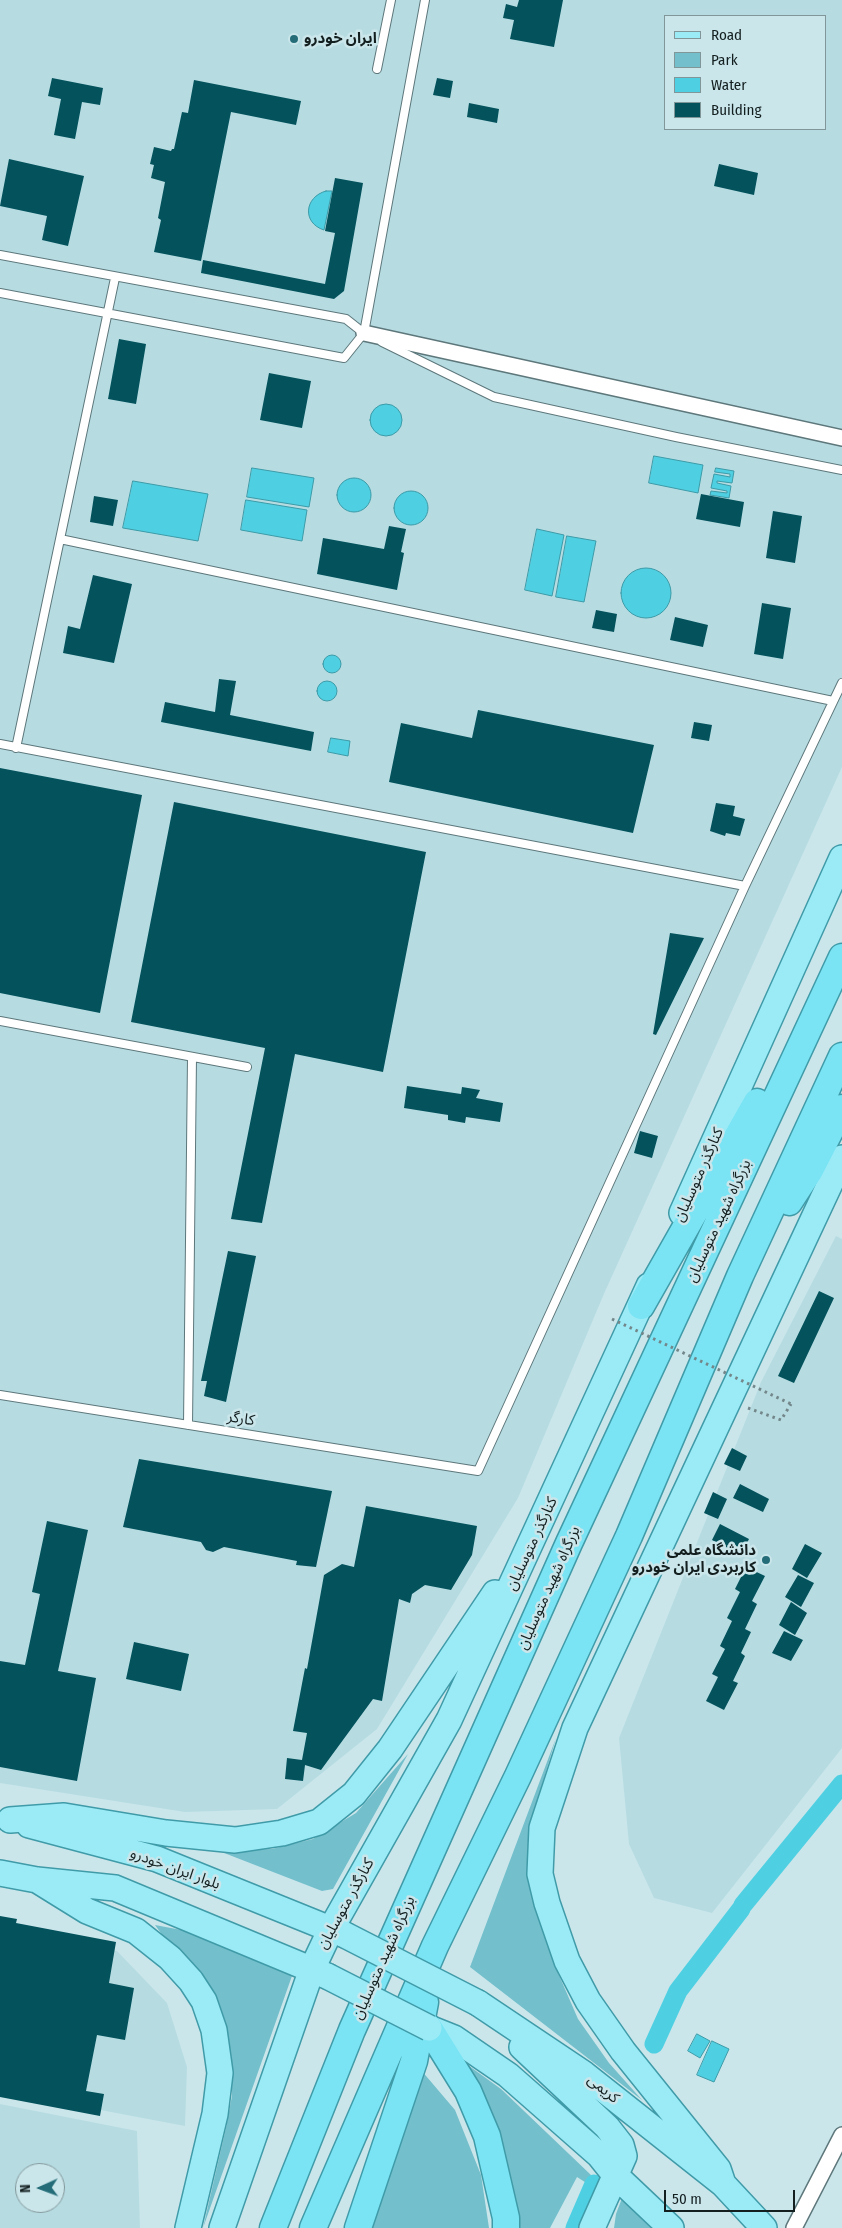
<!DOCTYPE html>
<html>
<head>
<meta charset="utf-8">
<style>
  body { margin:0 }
  #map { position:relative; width:842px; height:2228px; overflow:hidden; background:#cae6eb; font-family:"Fira Sans Condensed",sans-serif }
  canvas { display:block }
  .legend { position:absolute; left:664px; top:15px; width:162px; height:115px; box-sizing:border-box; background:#cae6eb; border:1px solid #819699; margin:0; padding:6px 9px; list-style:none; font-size:15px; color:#131e1f }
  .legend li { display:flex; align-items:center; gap:10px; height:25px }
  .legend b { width:25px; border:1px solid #819699 }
  .north { position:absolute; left:15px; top:2163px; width:50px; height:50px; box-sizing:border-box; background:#cae6eb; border:1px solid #819699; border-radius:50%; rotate:268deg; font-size:14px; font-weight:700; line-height:20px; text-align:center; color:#131e1f }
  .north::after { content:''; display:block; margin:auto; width:18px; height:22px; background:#246d78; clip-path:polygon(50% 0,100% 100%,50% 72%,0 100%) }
  .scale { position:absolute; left:664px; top:2190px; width:131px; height:22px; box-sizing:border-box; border:2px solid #131e1f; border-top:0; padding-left:6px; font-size:15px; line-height:18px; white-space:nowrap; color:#131e1f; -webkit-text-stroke:4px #cae6eb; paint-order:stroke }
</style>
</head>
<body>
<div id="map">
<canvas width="842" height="2228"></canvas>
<ul class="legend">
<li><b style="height:6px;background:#9bebf7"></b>Road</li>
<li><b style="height:14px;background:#73bfcb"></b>Park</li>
<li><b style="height:14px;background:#4fd0e2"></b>Water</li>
<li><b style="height:14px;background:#03525c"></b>Building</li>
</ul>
<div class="north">N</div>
<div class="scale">50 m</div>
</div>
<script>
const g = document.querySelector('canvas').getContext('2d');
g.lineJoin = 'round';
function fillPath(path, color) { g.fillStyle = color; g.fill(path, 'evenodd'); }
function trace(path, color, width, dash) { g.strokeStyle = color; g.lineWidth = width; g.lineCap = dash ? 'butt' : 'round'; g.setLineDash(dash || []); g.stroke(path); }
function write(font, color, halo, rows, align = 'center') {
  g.font = font + ' "Fira Sans Condensed","Noto Sans Arabic",sans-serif'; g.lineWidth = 5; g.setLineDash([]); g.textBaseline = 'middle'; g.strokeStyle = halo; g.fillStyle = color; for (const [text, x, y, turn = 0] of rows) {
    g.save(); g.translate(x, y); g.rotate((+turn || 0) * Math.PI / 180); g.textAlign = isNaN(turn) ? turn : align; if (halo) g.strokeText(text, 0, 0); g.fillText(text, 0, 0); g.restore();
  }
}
fillPath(new Path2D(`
  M0,0H842V767L603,1296L518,1498L377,1729L277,1809L185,1812L0,1783ZM666,16H826V129H666Z
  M836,1236L842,1239V1748L712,1913L654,1898L629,1844L619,1738L761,1382Z
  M0,1927L117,1951L167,2003L187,2067L185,2126L0,2091Z
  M0,2104L137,2131L140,2228H0ZM25,2173H55V2203H25Z`), '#b6dce2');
fillPath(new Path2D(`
  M556,1738L534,1812L529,1864L543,1928L555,1966L578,2019L609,2063L642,2100L470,1967Z
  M408,1754L333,1889L322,1891L201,1844L236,1850L272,1849L313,1839L356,1813Z
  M155,1925L192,1932L293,1973L203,2228L226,2128L232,2096V2072L174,1951Z
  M458,2058L501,2089L591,2175L588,2184L577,2177L550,2228H513Z
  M421,2070L455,2110L481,2175L489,2228H370Z
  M624,2193L661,2228H614L616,2214Z`), '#73bfcb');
const water = new Path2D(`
  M326,191H332L324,230C302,223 304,197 326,191Z
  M370 420a16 16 0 1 1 32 0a16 16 0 1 1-32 0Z
  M654,456L703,465L698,493L649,483Z
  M252,468L314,478L309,507L247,497Z
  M716,468L734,471L732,483L717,481V483L731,486L729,498L710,495L711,491L727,493V491L711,488L714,474L730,477V474L715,472Z
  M337 495a17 17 0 1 1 34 0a17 17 0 1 1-34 0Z
  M133,481L208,494L198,541L123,528Z
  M394 508a17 17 0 1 1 34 0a17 17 0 1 1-34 0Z
  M246,500L307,510L302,541L241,530Z
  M537,529L564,535L552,596L525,590Z
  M567,536L596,541L584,602L556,597Z
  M621 593a25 25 0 1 1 50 0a25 25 0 1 1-50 0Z
  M323 664a9 9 0 1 1 18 0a9 9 0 1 1-18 0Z
  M317 691a10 10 0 1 1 20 0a10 10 0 1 1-20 0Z
  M331,738L350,741L348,756L328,752Z
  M697,2034L710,2041L700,2058L688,2051Z
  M712,2041L729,2049L714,2082L697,2075Z`);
fillPath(water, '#4fd0e2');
trace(water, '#3d9ba8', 1);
trace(new Path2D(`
  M743,1905L842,1784
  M654,2044L678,1991L741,1909
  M575,2228L594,2184`), '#4fd0e2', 19);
fillPath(new Path2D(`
  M519,0H563L554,47L510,39L514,20L503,18L506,4L517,7Z
  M52,78L103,88L100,105L82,102L75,139L54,135L61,99L48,96Z
  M437,78L453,81L450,98L433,95Z
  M194,80L301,101L296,125L231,112L201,261L154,252L161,220L158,218L165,182L151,178L154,165L150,164L154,147L171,151L172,149H174L182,112L188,113Z
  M469,103L499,109L497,123L467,117Z
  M9,159L84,176L68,246L42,240L47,216L0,206Z
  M719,164L758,173L754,195L714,186Z
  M335,178L363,183L344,291L334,299L201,273L203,260L325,284L335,233L325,231Z
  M119,339L146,344L136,404L108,399Z
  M269,373L311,381L302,428L260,420Z
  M701,494L744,502L740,527L696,519Z
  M94,496L118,500L113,526L90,522Z
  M773,511L802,516L795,563L766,558Z
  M389,526L406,529L401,552L404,553L397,590L317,574L323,538L384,549Z
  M93,575L132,584L114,663L63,653L68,626L80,629Z
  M762,603L791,608L783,659L754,654Z
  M596,610L617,614L614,632L592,628Z
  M675,617L708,625L703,647L670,640Z
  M219,679L236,681L230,715L314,732L311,751L161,722L165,702L215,712Z
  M478,710L654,745L633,833L389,782L401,723L472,738Z
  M694,722L712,725L709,741L691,738Z
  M0,768L142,795L100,1013L0,993Z
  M174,802L426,852L383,1072L295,1054L262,1223L231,1219L265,1048L131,1022Z
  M716,803L735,806L733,816L745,819L740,836L726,833L725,836L710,831Z
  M670,933L704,938L656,1035L653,1034Z
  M407,1086L461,1094L462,1087L480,1090L476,1098L503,1103L500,1122L466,1117L465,1123L448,1120V1115L404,1108Z
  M640,1131L658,1136L652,1158L634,1153Z
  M228,1251L256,1256L226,1402L204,1396L207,1381H201Z
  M819,1291L834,1298L794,1383L778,1376Z
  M732,1448L747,1456L740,1471L724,1464Z
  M139,1459L332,1491L316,1567L296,1565L297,1561L224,1547L213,1552L206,1550L201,1542L123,1527Z
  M740,1484L769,1499L763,1512L733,1498Z
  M713,1492L727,1499L718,1519L704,1513Z
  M366,1506L477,1526L472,1555L451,1590L425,1585L412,1594L410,1603L399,1599L382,1701L373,1699L321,1770L305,1765L303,1781L285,1779L287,1758L302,1760L307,1733L293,1731L305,1668L307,1669L324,1575L342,1564L354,1567Z
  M47,1521L88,1530L58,1671L96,1678L77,1781L0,1767V1661L25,1665L40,1594L32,1592Z
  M720,1524L749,1539L741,1555L712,1540Z
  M805,1544L822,1553L807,1578L792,1569Z
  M746,1567L765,1576L752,1601L757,1604L745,1629L751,1632L741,1653L745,1656L733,1681L738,1683L724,1710L706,1701L718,1677L712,1674L725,1649L720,1646L732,1621L727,1618L740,1592L735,1589Z
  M798,1575L814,1583L801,1607L785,1597Z
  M791,1602L807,1613L795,1635L779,1625Z
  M784,1631L803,1640L791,1661L772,1653Z
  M134,1642L189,1654L181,1691L126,1679Z
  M0,1916L17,1919L16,1923L116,1942L109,1983L134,1988L125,2040L97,2035L86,2091L104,2094L100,2116L0,2097Z`), '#03525c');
const service = new Path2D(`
  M377,69L391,0
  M0,255L346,319L365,334
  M0,293L344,358L364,333L425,0
  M382,342L494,397L676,437L842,470
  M60,539L833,701
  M0,744L745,886
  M16,748L115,278
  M0,1021L247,1067
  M0,1395L478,1471L745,886L842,683
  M188,1425L192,1057`);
const minor = new Path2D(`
  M364,333L842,438
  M794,2228L842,2135`);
const primary = new Path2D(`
  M682,1213L842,858
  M10,1820L64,1816L166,1833L235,1840L282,1833L319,1822L354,1794L390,1749L495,1593
  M29,1825L157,1859L345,1935
  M0,1873L37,1880L115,1888L327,1976
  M37,1880L87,1911L136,1931L170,1958L191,1981L204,2001L214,2030L220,2073L215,2114L188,2228
  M478,2003L584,2074L723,2184L764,2228
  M429,2028L454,2038L508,2075L599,2155L615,2175L671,2228
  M522,2047L607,2127L621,2145L624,2156L592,2228
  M723,2184L718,2169L623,2051L588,2001L567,1961L547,1903L540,1874L542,1828L575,1728L842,1158
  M222,2228L312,1969L331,1929L449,1720L649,1286`);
const trunk = new Path2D(`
  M789,1202L810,1170L842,1108
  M641,1306L757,1102
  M429,2028L468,2091L487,2136L506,2218V2228
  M273,2228L352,2030L569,1543L842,957
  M313,2228L435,1946L518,1776L629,1536L740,1276L842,1056
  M358,2228L414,2061L425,2002`);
trace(service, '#5d777b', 10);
trace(minor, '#5d777b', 18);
trace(primary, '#409ba8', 28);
trace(trunk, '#409ba8', 29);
trace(new Path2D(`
  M748,1408L781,1420L791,1404`), '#73878a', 3, [2.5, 4]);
trace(service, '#fff', 8);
trace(minor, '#fff', 15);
trace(primary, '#9bebf7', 25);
trace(trunk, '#7ae4f4', 26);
const primaryBridge = new Path2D(`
  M345,1935L478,2003
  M327,1976L429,2028`);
trace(primaryBridge, '#409ba8', 28, []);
trace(new Path2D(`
  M612,1319L791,1404`), '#73878a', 3, [2.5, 4]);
trace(primaryBridge, '#9bebf7', 25);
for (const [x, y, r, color] of [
  [294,39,5,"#246d78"],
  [766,1560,5,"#246d78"]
]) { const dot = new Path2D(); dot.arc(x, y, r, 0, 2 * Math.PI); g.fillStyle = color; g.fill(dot); trace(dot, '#cae6eb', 2); }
write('bold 15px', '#131e1f', '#cae6eb', [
  ["ایران خودرو",304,39],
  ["دانشگاه علمی",756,1551,"right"],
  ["کاربردی ایران خودرو",756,1568,"right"]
], 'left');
write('15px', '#131e1f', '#cae6eb', [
  ["کنارگذر متوسلیان",699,1175,-66],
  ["بزرگراه شهید متوسلیان",719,1221,-65],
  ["کارگر",241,1419,9],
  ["کنارگذر متوسلیان",532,1544,-65],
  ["بزرگراه شهید متوسلیان",549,1588,-66],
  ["بلوار ایران خودرو",175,1869,20],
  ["کنارگذر متوسلیان",346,1904,-61],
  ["بزرگراه شهید متوسلیان",384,1958,-66],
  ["کریمی",603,2089,39]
]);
</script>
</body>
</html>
